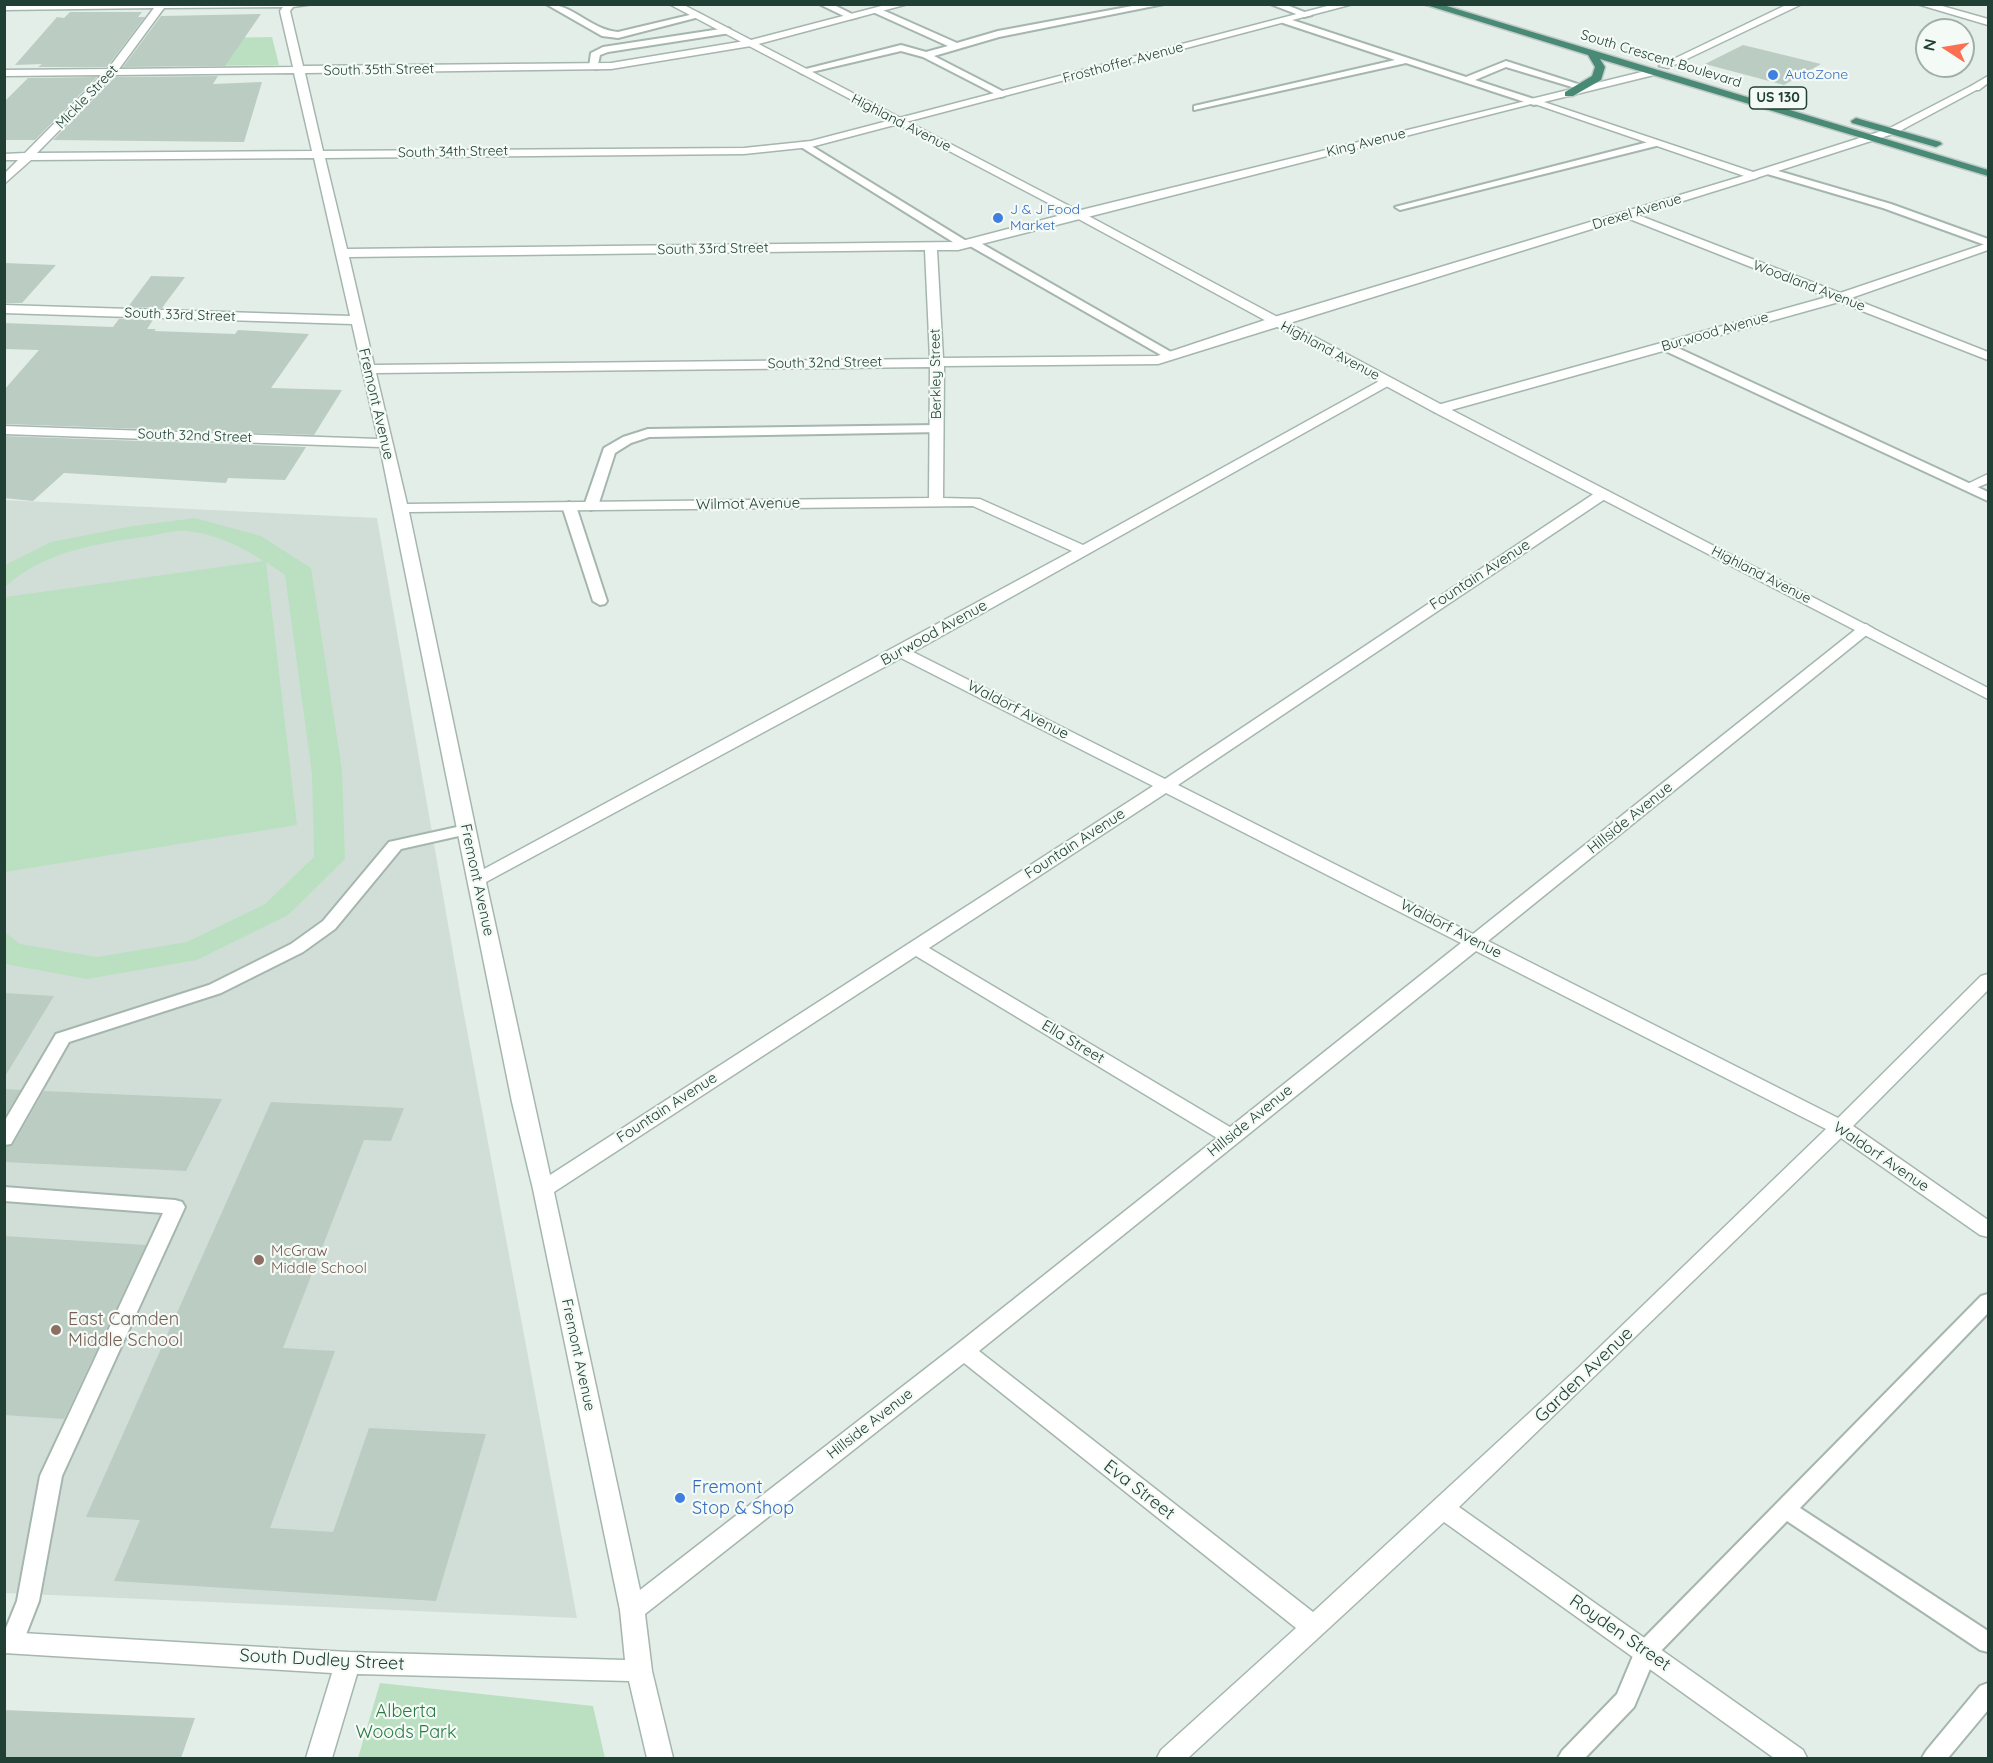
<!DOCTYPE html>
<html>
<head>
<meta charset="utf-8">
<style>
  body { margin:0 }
  #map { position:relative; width:1993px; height:1763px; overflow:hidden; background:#e3eee8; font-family:Quicksand,sans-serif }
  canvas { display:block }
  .frame { position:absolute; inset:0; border:6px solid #214035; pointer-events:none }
  .north { position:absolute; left:1915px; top:18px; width:60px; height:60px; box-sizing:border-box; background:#f4faf6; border:2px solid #a0b0a9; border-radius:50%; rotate:282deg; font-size:16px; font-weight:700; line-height:24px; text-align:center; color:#214035 }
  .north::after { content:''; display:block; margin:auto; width:21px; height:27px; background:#fb6f53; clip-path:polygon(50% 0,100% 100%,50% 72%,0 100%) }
</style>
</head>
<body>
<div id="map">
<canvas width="1993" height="1763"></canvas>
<div class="frame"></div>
<div class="north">N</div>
</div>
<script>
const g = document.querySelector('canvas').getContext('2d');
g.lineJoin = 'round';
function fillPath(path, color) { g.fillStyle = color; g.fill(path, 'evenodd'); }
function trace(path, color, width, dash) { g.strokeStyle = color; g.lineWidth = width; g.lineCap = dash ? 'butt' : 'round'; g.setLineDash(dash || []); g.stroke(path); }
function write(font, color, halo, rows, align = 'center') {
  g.font = font + ' Quicksand,sans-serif'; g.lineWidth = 4.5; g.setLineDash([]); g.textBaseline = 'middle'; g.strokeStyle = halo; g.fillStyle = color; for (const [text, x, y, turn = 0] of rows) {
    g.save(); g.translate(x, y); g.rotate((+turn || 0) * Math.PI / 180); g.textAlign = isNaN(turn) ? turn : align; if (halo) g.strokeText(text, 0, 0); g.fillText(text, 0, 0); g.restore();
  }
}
fillPath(new Path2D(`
  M4,500L377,518L461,998L577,1618L5,1593Z`), '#d1ded7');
fillPath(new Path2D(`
  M272,37L279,65L202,66L220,38Z
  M195,518L261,536L311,568L342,770L345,859L288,915L197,960L87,979L5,964V932L20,944L97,957L187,942L265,904L314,857L312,774L285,575L266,562L297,825L5,872V597L263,561C242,546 213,534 187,531C175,530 161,534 150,536C99,543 44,551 5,587V565L51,542L133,526Z
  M380,1683L593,1706L605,1758H358Z`), '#bae0c1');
fillPath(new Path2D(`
  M70,12H142L138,17H145L107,67H38L42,64L15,65L57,17L64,18Z
  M261,14L225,66L123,67L161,16Z
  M1743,45L1821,64L1784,85L1705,64Z
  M218,76L213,84L262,82L244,142L53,140L115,77Z
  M97,77L35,140H4V102L28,78Z
  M4,263L56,265L22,303H4Z
  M151,276L185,277L162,308L128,307Z
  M119,319L153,320L147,329H156L154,331L235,334L238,330L309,334L271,388L342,390L314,435L4,424V390L39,350L4,349V323L113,327Z
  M4,436L306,447L285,480L228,478L226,483L64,473L33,501L4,498Z
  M4,993L54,996L4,1078Z
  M4,1089L21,1090L4,1117Z
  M44,1091L222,1099L186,1171L4,1162V1147L13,1145Z
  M271,1102L404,1108L391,1141L364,1140L283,1348L335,1351L270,1528L333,1532L369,1428L486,1434L436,1601L114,1581L140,1520L86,1517Z
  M4,1236L146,1245L64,1419L4,1415Z
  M4,1710L195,1718L181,1758H4Z`), '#bbccc3');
const service = new Path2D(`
  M546,4C573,4 591,30 618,32L698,13L703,16L618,38L602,36Z
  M819,4H832L858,17L850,19Z
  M1143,4H1164L999,37L934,56L1004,92V96L1001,97L923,57L901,51L803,74L798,71L901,45L926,52L948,46L875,13L873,11L878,8L957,43L998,31Z
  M1270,4H1284L1312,15L1304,17Z
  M1286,18L1466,77L1506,61L1587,87L1582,90L1506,67L1475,80L1537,100V104L1534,105L1406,63L1194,110V106L1395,60L1283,23L1281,21Z
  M727,28L730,29V33L608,52L600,55L597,69L589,67L591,53L603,47Z
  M1656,140L1661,143L1660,145L1400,210L1395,207Z
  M805,142L968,242L977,241L1178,356L1168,359L970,246L961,247L801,147L800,145Z
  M1768,168L1891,204L1988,239V246L1883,208L1764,173L1763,171Z
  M1665,342L1988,492V501L1661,349L1659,346Z
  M937,425L941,426V432L649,437L631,443L615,453L598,506L591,510L584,506L604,448L623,437L648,429Z
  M569,502L576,506L607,601L605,604L600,605L593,601L562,506Z
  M466,825L472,827L474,830L472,833L401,849L335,929L303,952L221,993L69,1042L11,1144L4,1145V1122L56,1034L209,985L291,944L323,921L389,842Z
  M4,1187L175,1200L182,1202L185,1207L62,1476L39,1601L20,1650L12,1653L4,1650V1633L17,1601L40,1476L163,1213L4,1201Z
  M1988,1294V1313L1800,1508L1988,1631V1652L1980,1650L1787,1521L1655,1657L1634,1707L1585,1758H1558L1562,1751L1617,1694L1638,1644L1981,1296Z
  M1988,1683V1710L1948,1758H1922L1926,1751L1980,1686Z`);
const minor = new Path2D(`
  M4,4H313L293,7L290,11L303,66L611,63L751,40L889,4H908L751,46L611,69L305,73L323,151L744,148L811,141L1335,4H1353L811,147L744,154L325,158L347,249L958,242L1073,212L1534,99L1539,102L958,250H937L943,358L1157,356L1271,318L1753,173L1759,176L1757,178L1638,215L1840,293L1988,243V250L1851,298L1988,352V360L1839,302L1444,412H1434V406L1827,297L1627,218L1158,364L944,366L943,498L980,499L1083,545L1383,379L1388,378L1395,382L913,652L1165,779L1598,491H1608L1610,494L1608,497L1178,785L1473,934L1860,626L1866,624L1874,629L1488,941L1838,1118L1981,976L1988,974V990L1853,1126L1988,1220V1237L1980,1235L1841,1138L1459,1507L1803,1750L1807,1758H1774L1444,1522L1188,1758H1157L1161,1750L1296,1628L964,1363L645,1614L652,1671L673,1758H647L629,1681L357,1674L332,1758H306L332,1673L4,1653V1632L348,1652L625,1660L620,1610L533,1189L512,1102L380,447L4,434V426L378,439L352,324L4,313V305L350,316L314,158L31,160L4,184V174L18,160H4V154L25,153L102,75L4,76V70L108,69L154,8L4,10ZM283,7L280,11L293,67L119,69L164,8ZM294,73L312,151L37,153L114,75ZM925,250L930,359L374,365L349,257ZM930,367L929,498L407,504L376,373ZM973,506L1072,551L484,869L409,512ZM901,658L1153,786L550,1175L486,882ZM1166,793L1461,943L1230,1127L929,948ZM1476,951L1826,1129L1577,1369L1313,1612L979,1351ZM916,956L1217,1138L956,1345L640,1590L554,1192Z
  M1788,4H1802L1668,68L1659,66Z
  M1917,4H1935L1988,19V25Z
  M1988,76V83L1979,90H1971V86Z
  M1988,474V483L1968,491L1961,487Z`);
const tertiary = new Path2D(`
  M669,4H682L1081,212L1444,406L1988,688V699L1434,412L1073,216Z
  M1654,69L1659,72L1658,74L1544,102L1753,172L1888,129L1971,86L1980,88L1896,133L1753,179L1529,102L1531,99Z`);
const trunk = new Path2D(`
  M1423,4H1440L1988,170V176L1600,59L1605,67L1601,80L1573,96H1565V92L1592,76L1595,67L1588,55Z
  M1856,118L1940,142L1942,144L1936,147L1852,123L1851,121Z`);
trace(service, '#a5b6af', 4);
trace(minor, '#a5b6af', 3);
trace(tertiary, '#a5b6af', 3);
trace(trunk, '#c1cac6', 3);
fillPath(service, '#fff');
fillPath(minor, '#fff');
fillPath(tertiary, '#fff');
fillPath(trunk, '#488a76');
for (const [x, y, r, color] of [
  [1773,75,6,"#3f7fe0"],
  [998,218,6,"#3f7fe0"],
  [259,1260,6,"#8d6e63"],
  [56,1330,6,"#8d6e63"],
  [680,1498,6,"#3f7fe0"]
]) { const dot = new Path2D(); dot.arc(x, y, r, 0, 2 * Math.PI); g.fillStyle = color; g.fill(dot); trace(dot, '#f4faf6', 2); }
write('14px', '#214035', '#f4faf6', [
  ["South Crescent Boulevard",1661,59,17],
  ["Frosthoffer Avenue",1123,63,-15],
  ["South 35th Street",379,70,-1],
  ["Mickle Street",87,97,-46],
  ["Highland Avenue",901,123,27],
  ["King Avenue",1366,143,-14],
  ["South 34th Street",453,152,-1],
  ["Drexel Avenue",1637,212,-17],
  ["South 33rd Street",713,249,-1],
  ["Woodland Avenue",1809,286,21],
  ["South 33rd Street",180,315,2],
  ["Burwood Avenue",1715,332,-16],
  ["Highland Avenue",1330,351,28],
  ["South 32nd Street",825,363,-1],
  ["Berkley Street",936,374,-91],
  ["South 32nd Street",195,436,2],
  ["Highland Avenue",1761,575,27]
]);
write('14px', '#366cbe', '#f4faf6', [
  ["AutoZone",1785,75],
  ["J & J Food",1010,210],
  ["Market",1010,226]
], 'left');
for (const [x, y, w] of [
  [1778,98,57]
]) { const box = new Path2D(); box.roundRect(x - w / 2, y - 11, w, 22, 4.5); g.fillStyle = '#f4faf6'; g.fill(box); trace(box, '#214035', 1.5); }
write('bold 14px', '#214035', null, [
  ["US 130",1778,98]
]);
write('15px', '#214035', '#f4faf6', [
  ["Fremont Avenue",376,404,77],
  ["Wilmot Avenue",748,504,-1],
  ["Fountain Avenue",1480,575,-33],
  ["Burwood Avenue",934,633,-29],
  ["Waldorf Avenue",1018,710,27],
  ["Hillside Avenue",1630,818,-39],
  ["Fountain Avenue",1075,844,-33],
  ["Fremont Avenue",477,880,78],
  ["Waldorf Avenue",1451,929,27],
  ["Ella Street",1073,1042,31],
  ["Fountain Avenue",667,1108,-33],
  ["Hillside Avenue",1250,1121,-39],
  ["Waldorf Avenue",1881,1157,34],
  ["Fremont Avenue",578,1355,78],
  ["Hillside Avenue",870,1424,-38]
]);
write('15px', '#785e54', '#f4faf6', [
  ["McGraw",271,1251],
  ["Middle School",271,1268]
], 'left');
write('18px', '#785e54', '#f4faf6', [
  ["East Camden",68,1320],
  ["Middle School",68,1341]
], 'left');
write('18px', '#214035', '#f4faf6', [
  ["Garden Avenue",1584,1375,-44],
  ["Eva Street",1139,1490,38],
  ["Royden Street",1620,1633,35],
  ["South Dudley Street",322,1660,3]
]);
write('18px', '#366cbe', '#f4faf6', [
  ["Fremont",692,1488],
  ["Stop & Shop",692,1509]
], 'left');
write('18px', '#287a41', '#f4faf6', [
  ["Alberta",406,1712],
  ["Woods Park",406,1733]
]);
</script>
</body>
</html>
